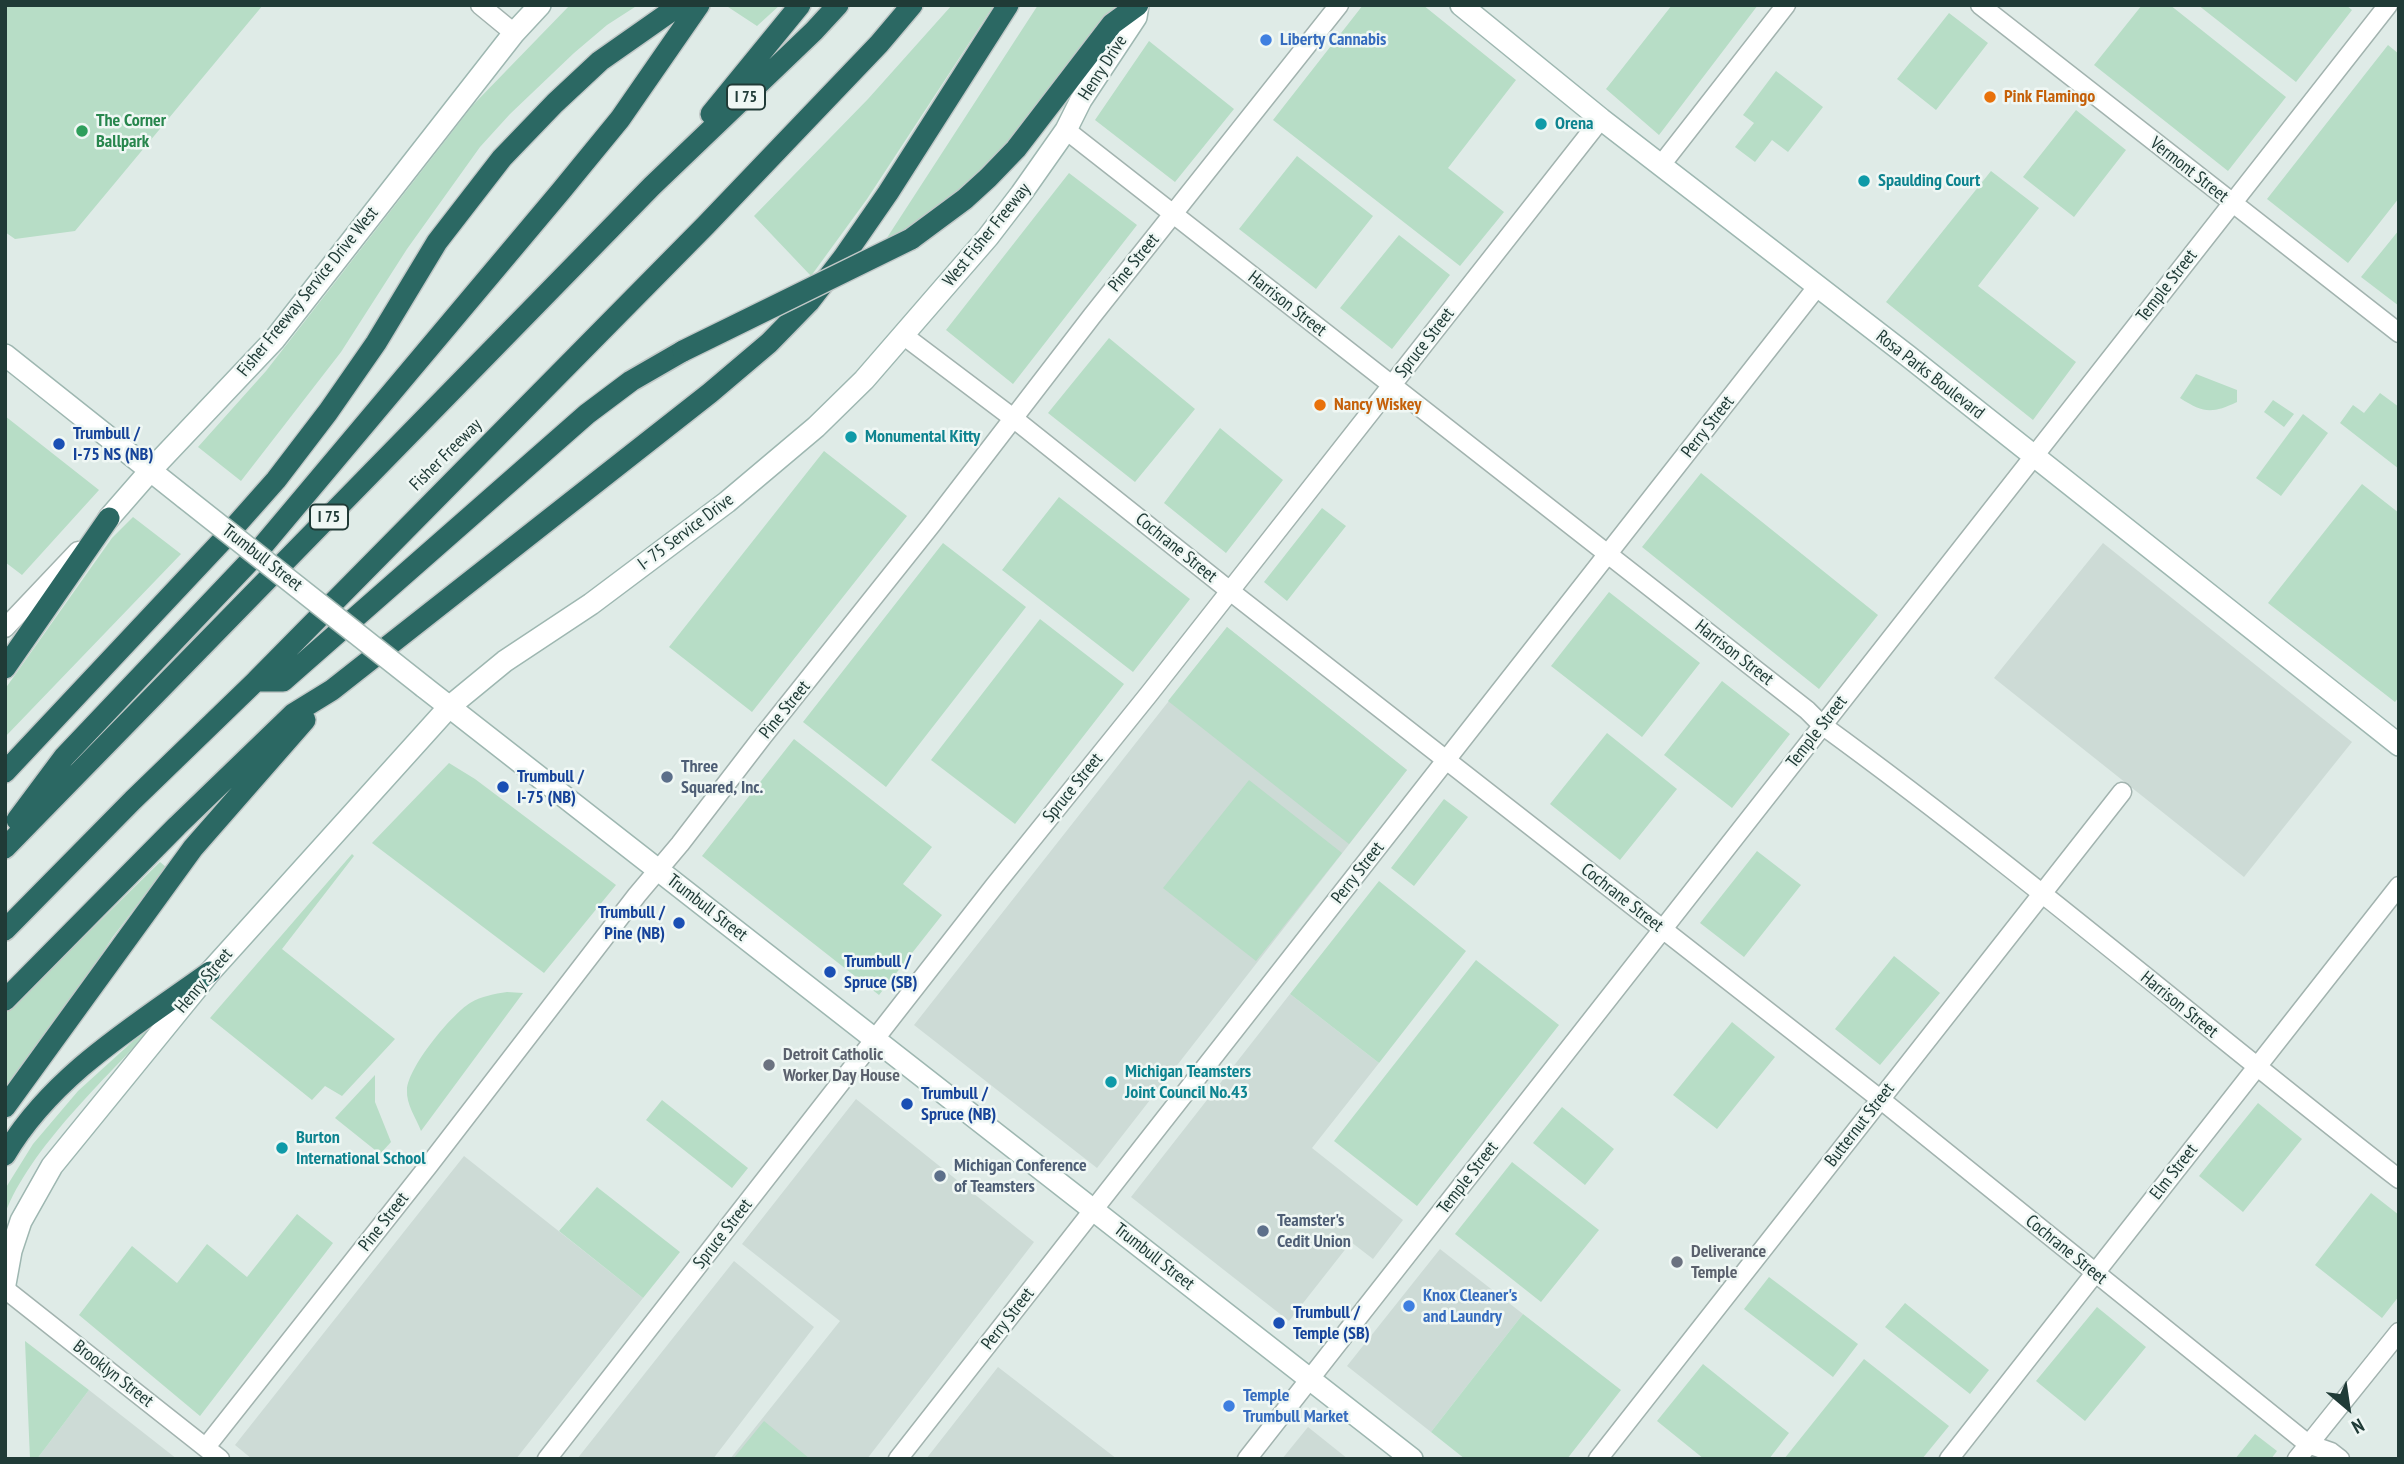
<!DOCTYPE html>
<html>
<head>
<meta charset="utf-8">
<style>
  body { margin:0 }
  #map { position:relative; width:2404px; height:1464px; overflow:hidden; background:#dfebe7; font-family:"PT Sans Narrow",sans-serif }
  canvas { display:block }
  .frame { position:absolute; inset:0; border:7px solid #203b37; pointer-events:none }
  .north { position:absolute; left:2313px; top:1373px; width:70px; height:70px; -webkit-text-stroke:5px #eff7f4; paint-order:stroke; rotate:151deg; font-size:19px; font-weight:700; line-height:28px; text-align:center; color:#203b37 }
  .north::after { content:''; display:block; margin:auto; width:24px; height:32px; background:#203b37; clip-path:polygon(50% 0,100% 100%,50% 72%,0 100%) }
</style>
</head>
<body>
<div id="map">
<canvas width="2404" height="1464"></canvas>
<div class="frame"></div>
<div class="north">N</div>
</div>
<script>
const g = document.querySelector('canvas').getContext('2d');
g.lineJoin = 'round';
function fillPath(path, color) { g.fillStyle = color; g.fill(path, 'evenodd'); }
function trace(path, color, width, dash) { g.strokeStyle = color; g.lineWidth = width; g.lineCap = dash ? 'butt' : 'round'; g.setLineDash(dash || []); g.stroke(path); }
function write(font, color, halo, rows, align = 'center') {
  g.font = font + ' "PT Sans Narrow",sans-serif'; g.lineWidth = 5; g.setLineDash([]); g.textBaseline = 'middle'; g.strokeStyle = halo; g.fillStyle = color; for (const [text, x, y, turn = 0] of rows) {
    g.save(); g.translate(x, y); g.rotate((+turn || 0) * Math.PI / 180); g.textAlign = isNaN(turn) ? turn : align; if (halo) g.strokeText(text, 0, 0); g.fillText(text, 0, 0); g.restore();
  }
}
fillPath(new Path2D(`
  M2103,543L2352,742L2244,877L1994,678Z
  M1227,627L1407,770L1097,1168L914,1025Z
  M1290,994L1379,1063L1312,1148L1403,1220L1373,1259L1351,1242L1289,1321L1131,1197Z
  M856,1099L1034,1242L867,1459H730L840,1321L742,1244Z
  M464,1156L643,1298L516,1459H252L235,1445Z
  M1440,1249L1523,1314L1431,1432L1347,1366Z
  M734,1261L814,1327L713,1459H577Z
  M998,1367L1117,1459H926Z
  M89,1390L177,1459H37Z
  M1308,1427L1348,1459H1282Z`), '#cddbd6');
fillPath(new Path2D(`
  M5,5H263L75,231L15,239L5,232Z
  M570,5H638L607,25L574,53L510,114L480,147L407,249L341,352L241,481L198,447L266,371L473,105Z
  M725,5H780L757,26Z
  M952,5H994L867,199L811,276L754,216L868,99Z
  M1038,5H1116L1016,136L952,200L881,247Z
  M1363,5H1423L1516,80L1448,168L1504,212L1460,266L1273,120Z
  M1672,5H1758L1659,135L1606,89Z
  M2142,5H2170L2286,97L2228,171L2094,65Z
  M2198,5H2346L2352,10L2296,82Z
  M1949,13L1988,43L1936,110L1897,79Z
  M1149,41L1234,109L1175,182L1095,120Z
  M2388,45L2399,54V198L2348,263L2267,199Z
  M1776,71L1823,107L1788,152L1772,140L1755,162L1735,147L1754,123L1743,115Z
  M2076,110L2126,150L2074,217L2023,177Z
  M1297,156L1373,216L1316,289L1239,229Z
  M1991,171L2039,208L1978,286L2076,362L2033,420L1886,302Z
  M1069,173L1137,225L1013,384L946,330Z
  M2399,230V306L2361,277Z
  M1399,235L1450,275L1392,349L1340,308Z
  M1109,338L1195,409L1135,482L1048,413Z
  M2196,374L2237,390V402C2212,414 2203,413 2180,398Z
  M2380,393L2399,407V469L2340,423L2353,405L2364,413Z
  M2273,400L2294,414L2284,427L2264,412Z
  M2303,414L2328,433L2281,496L2256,478Z
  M5,416L99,490L22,575L5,562Z
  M1220,428L1283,480L1226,553L1164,503Z
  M824,451L907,516L752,712L669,647Z
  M1701,473L1878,615L1819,689L1642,547Z
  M2362,484L2399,513V697L2395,702L2268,603Z
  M1059,497L1190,599L1133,672L1002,570Z
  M1322,508L1346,526L1287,601L1264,582Z
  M133,517L181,554L5,737V689L112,538Z
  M943,543L1026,607L886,787L803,722Z
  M1609,592L1700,663L1642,737L1551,666Z
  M1040,619L1124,684L1015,824L931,760Z
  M1227,627L1407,770L1349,844L1168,701Z
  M1722,681L1790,734L1732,808L1664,755Z
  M1607,733L1677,789L1620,860L1550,804Z
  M794,739L932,847L903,884L942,915L879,995L702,856Z
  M449,763L475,779L616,885L544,973L372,843Z
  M1249,780L1342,853L1256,961L1163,888Z
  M1444,799L1468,817L1414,886L1391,868Z
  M1757,851L1801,885L1744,957L1700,923Z
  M352,854L354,856L282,949L395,1039L342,1096L325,1086L312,1100L210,1018Z
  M160,862L166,867L112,938L80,989L5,1095V1014Z
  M1379,881L1466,951L1379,1063L1290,994Z
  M1894,956L1940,993L1880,1065L1835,1029Z
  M1476,960L1559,1025L1417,1206L1334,1141Z
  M507,992L523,993L421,1131C416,1118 406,1104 407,1090C408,1067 451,1015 470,1003C482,996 494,994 507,992Z
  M1732,1022L1775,1057L1717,1129L1673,1095Z
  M154,1026C107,1077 29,1149 5,1214V1189L33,1144L78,1091L142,1033Z
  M375,1075V1102L391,1142L380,1154L335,1118Z
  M662,1100L748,1168L732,1188L646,1120Z
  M2258,1103L2302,1139L2243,1212L2199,1176Z
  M1562,1107L1614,1149L1585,1185L1533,1143Z
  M1512,1162L1599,1230L1541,1302L1455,1234Z
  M597,1187L680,1252L643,1298L559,1231Z
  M2371,1193L2399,1215V1296L2382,1318L2315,1265Z
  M297,1214L333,1243L200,1416L79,1315L132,1246L177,1283L207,1244L247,1277Z
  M1769,1277L1858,1344L1833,1377L1744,1309Z
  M1905,1303L1989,1370L1970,1394L1885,1327Z
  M2097,1307L2146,1347L2085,1421L2036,1381Z
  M1523,1314L1621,1390L1567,1459H1465L1431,1432Z
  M25,1341L89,1390L37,1459H30Z
  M1864,1359L1949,1426L1922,1459H1784Z
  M1703,1364L1789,1433L1769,1459H1704L1657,1421Z
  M764,1421L810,1459H733Z
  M2255,1434L2277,1451L2271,1459H2235Z`), '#b7ddc6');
const street = new Path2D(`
  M480,5L514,33
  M1980,5L2399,333
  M1066,130L1807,710L1822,725C2020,869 2206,1029 2399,1179
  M1661,165L1786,5
  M903,335L1013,418L1230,591L1880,1099L2308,1444L2331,1452L2340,1459
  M5,628L78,551
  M5,1289L220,1459
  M206,1447L429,1165L637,895L680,844L763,736L932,524L1092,316L1339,5
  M547,1459L995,885L1149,694L1601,119
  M898,1459L1817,287
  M1247,1459L2388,5
  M1598,1459L2122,792
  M1949,1459L2399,886
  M2297,1459L2399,1332`);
const secondary = new Path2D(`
  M1461,5L1601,119L1908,356L2399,745
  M5,355L185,498
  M109,518L150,471L274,340L514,33L540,5
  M424,687L1412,1459
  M5,1284L11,1251L21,1221L52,1166L210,972L449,707L505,661L591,604L727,502L816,427L864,380L988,237L1021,194L1066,130L1081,100L1136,17L1138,5`);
const highway = new Path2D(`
  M711,114L800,5
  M911,239L965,199L988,178L1016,149L1112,24L1138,5
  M5,668L109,518
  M256,681H283L587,414L631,381L683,351
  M5,772L221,542L276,480L328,412L376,343L437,242L502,158L555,103L600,61L680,5
  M17,820L64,757L250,561L561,191L620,119L699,5
  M5,848L652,186L814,31L838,5
  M5,930L133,800L256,681L706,225L879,44L912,5
  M5,1000L177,826L293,714L332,690L710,393L769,343L809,302L843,258L888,193L1008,5
  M5,1107L193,848L305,720
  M5,1155C52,1075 136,1025 210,972`);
trace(street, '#a2b3af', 21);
trace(secondary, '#9eb7b1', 24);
trace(highway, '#c1c8c7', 24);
trace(street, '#fff', 18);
trace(secondary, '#fff', 21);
trace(highway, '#2b6863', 21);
const secondaryBridge = new Path2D(`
  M185,498L424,687`);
const highwayBridge = new Path2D(`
  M683,351L911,239`);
trace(secondaryBridge, '#9eb7b1', 24, []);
trace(highwayBridge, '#c1c8c7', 24, []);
trace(secondaryBridge, '#fff', 21);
trace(highwayBridge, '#2b6863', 21);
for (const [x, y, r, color] of [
  [1266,40,7,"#3f7fe0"],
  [1990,97,7,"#e8710a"],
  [1541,124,7,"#0f9aa8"],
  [82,131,7,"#2e9e5b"],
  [1864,181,7,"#0f9aa8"],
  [1320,405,7,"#e8710a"],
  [851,437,7,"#0f9aa8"],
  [59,444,7,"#1a4fb4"],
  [667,777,7,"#5c6f8a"],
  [503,787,7,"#1a4fb4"],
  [679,923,7,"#1a4fb4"],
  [830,972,7,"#1a4fb4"],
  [769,1065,7,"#6b7280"],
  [1111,1082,7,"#0f9aa8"],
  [907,1104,7,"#1a4fb4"],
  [282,1148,7,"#0f9aa8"],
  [940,1176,7,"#5c6f8a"],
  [1263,1231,7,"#5c6f8a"],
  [1677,1262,7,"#6b7280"],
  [1409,1306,7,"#3f7fe0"],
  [1279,1323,7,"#1a4fb4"],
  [1229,1406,7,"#3f7fe0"]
]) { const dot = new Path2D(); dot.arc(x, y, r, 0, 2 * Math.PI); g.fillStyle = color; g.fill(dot); trace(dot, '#eff7f4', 2.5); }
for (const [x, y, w] of [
  [746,97,38],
  [329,517,38]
]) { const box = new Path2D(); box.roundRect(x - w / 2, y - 12.5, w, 25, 5); g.fillStyle = '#eff7f4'; g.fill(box); trace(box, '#203b37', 2); }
write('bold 16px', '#203b37', null, [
  ["I 75",746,97],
  ["I 75",329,517]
]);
write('bold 18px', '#366cbe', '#eff7f4', [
  ["Liberty Cannabis",1280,40],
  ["Knox Cleaner's",1423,1296],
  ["and Laundry",1423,1317],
  ["Temple",1243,1396],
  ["Trumbull Market",1243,1417]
], 'left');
write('18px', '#203b37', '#eff7f4', [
  ["Henry Drive",1103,68,-57],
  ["Vermont Street",2189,170,38],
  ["West Fisher Freeway",987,235,-51],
  ["Pine Street",1134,263,-51],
  ["Temple Street",2167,286,-52],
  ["Fisher Freeway Service Drive West",308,292,-51],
  ["Harrison Street",1287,304,38],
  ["Spruce Street",1425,343,-52],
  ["Rosa Parks Boulevard",1930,375,38],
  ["Perry Street",1708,427,-52],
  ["Fisher Freeway",446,455,-45],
  ["I- 75 Service Drive",686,532,-37],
  ["Cochrane Street",1176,548,39],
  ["Trumbull Street",262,558,38],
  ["Harrison Street",1734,653,38],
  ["Pine Street",785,710,-51],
  ["Temple Street",1817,732,-52],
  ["Spruce Street",1073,788,-51],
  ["Perry Street",1358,873,-52],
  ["Cochrane Street",1622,898,38],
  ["Trumbull Street",707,908,38],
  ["Henry Street",204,981,-50],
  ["Harrison Street",2179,1005,39],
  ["Butternut Street",1860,1125,-52],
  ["Elm Street",2174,1172,-52],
  ["Temple Street",1468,1178,-52],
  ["Pine Street",384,1222,-52],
  ["Spruce Street",723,1234,-52],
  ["Cochrane Street",2066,1250,39],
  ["Trumbull Street",1154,1257,38],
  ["Perry Street",1008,1319,-52],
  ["Brooklyn Street",113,1374,38]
]);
write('bold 18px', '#c56008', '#eff7f4', [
  ["Pink Flamingo",2004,97],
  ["Nancy Wiskey",1334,405]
], 'left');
write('bold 18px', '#27864d', '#eff7f4', [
  ["The Corner",96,121],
  ["Ballpark",96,142]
], 'left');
write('bold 18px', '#0d838f', '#eff7f4', [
  ["Orena",1555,124],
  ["Spaulding Court",1878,181],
  ["Monumental Kitty",865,437],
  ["Michigan Teamsters",1125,1072],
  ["Joint Council No.43",1125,1093],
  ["Burton",296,1138],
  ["International School",296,1159]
], 'left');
write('bold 18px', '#164399', '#eff7f4', [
  ["Trumbull /",73,434],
  ["I-75 NS (NB)",73,455],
  ["Trumbull /",517,777],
  ["I-75 (NB)",517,798],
  ["Trumbull /",665,913,"right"],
  ["Pine (NB)",665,934,"right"],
  ["Trumbull /",844,962],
  ["Spruce (SB)",844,983],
  ["Trumbull /",921,1094],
  ["Spruce (NB)",921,1115],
  ["Trumbull /",1293,1313],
  ["Temple (SB)",1293,1334]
], 'left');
write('bold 18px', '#4e5e75', '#eff7f4', [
  ["Three",681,767],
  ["Squared, Inc.",681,788],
  ["Michigan Conference",954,1166],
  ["of Teamsters",954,1187],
  ["Teamster's",1277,1221],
  ["Cedit Union",1277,1242]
], 'left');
write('bold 18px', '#5b616d', '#eff7f4', [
  ["Detroit Catholic",783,1055],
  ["Worker Day House",783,1076],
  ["Deliverance",1691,1252],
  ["Temple",1691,1273]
], 'left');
</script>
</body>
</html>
